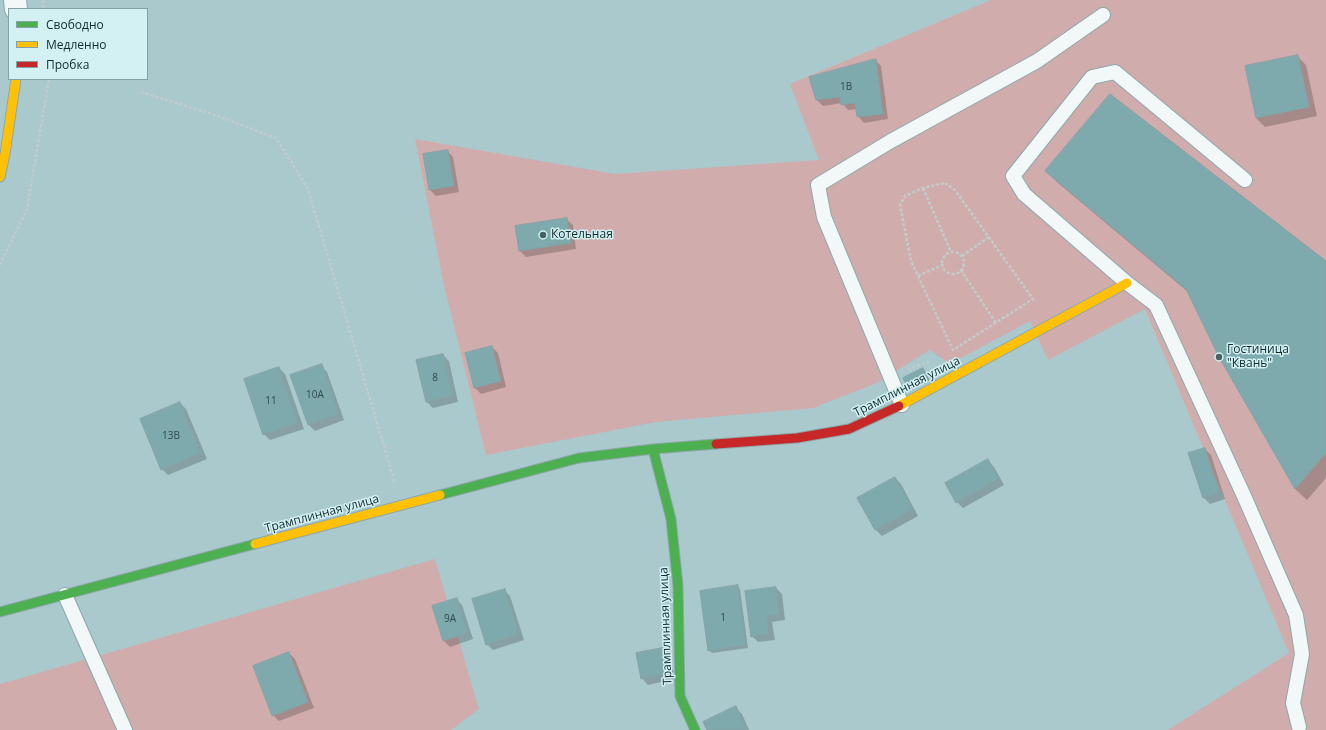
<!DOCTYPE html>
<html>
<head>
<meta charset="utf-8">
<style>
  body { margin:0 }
  #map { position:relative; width:1326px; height:730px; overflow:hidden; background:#a9c9cd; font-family:"Open Sans",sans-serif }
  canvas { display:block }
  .legend { position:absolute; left:8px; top:8px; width:140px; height:72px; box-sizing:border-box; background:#d3f1f3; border:1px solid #86a1a3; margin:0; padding:5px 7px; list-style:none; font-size:12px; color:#122a2c }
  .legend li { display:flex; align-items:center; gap:8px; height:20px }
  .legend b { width:20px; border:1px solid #86a1a3 }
</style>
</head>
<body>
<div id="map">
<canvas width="1326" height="730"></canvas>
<ul class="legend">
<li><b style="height:5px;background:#4caf50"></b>Свободно</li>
<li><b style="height:5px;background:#ffc107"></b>Медленно</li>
<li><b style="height:5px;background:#c62828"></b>Пробка</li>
</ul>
</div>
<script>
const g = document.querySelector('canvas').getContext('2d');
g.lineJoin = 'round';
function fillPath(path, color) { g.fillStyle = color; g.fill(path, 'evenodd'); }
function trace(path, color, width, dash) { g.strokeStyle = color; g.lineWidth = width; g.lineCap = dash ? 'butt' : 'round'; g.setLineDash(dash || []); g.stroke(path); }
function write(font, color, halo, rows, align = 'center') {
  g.font = font + ' "Open Sans",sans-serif'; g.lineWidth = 3; g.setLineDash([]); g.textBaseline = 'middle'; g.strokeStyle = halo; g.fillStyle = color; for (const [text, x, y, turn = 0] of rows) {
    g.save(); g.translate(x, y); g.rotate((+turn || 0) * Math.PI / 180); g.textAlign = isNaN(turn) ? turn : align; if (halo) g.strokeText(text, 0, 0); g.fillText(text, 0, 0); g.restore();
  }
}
fillPath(new Path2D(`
  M991,0H1326V730H1168L1289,653L1145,309L1048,360L1030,321L950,364L930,350L877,383L813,408L656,422L486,455L443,281L415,139L615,174L819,160L790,84Z
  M435,559L479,709L451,730H0V684Z`), '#d0adac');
fillPath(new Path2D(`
  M1297,56L1306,65L1317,116L1265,127L1256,118Z
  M875,60L881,66L888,119L864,123L858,116L857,109L848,110L842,103L823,106L817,100Z
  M447,151L453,157L459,192L436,196L430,190L424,155Z
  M1046,171L1326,262V478L1307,500L1295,489L1220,356L1188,292L1058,183Z
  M566,219L573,225L576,249L526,257L520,251L516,227Z
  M492,347L498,353L506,387L481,394L475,388Z
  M443,355L449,361L458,402L433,408L427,402Z
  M321,366L327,372L344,420L315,431L309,425Z
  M279,368L285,374L304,429L270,440L264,434Z
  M180,403L186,409L207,459L168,475L162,469Z
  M1205,449L1211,455L1225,499L1210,504L1204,498L1190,454Z
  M988,461L994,467L1004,485L963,508L957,502Z
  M895,478L901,484L918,516L882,536L876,530L859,499Z
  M737,586L740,589L748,648L712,653L709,650Z
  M776,588L782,594L785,620L772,622L775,640L758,642L752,636Z
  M504,590L510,596L524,640L493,650L487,644Z
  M456,599L462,605L473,639L450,647L444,641Z
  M289,653L295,659L314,708L279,721L273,715Z
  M637,654L679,678L648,685L642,678Z
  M736,708L742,714L749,730H708Z`), '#0003');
const building = new Path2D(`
  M1298,55L1309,107L1256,118L1245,66Z
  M876,59L883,114L857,117L855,103L841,105L840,97L816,100L809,77Z
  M1110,94L1326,261V453L1295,489L1219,357L1186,289L1045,171Z
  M448,150L454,186L429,190L423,154Z
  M567,218L571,243L519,251L515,226Z
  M492,346L501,381L474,388L465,353Z
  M443,354L453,396L426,402L416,360Z
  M322,364L339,414L308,425L290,375Z
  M279,367L298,423L263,435L244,379Z
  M923,368L929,380L909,390L903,378Z
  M180,402L201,453L161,470L140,419Z
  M1205,448L1219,493L1203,498L1188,453Z
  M988,459L999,479L956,503L945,483Z
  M895,477L913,509L875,530L857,498Z
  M738,585L746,645L708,651L700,591Z
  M776,587L780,615L767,616L769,634L751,637L745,591Z
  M505,589L519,634L486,645L472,599Z
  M457,598L468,633L443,641L432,606Z
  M668,647L673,672L641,679L636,653Z
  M289,652L308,702L272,716L253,666Z
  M736,706L747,730H707L703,722Z`);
fillPath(building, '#7eaaae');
trace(building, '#87a1a4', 1);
const lane = new Path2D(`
  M1245,180L1115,72L1092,77L1013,176L1024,194L1127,283L1156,305L1244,496L1296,615L1302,654L1293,703L1299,727
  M902,405L824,217L818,185L891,141L1037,61L1103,15
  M65,595L125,730`);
const street = new Path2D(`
  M15,0L16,9`);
const fast = new Path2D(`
  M653,449L671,519L678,586L680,696L695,730
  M440,495L579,458L653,449L716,444
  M0,612L255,544`);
const slow = new Path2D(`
  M0,177L5,154L16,79
  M899,406L1127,283
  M255,544L440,495`);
const jam = new Path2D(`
  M716,444L797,438L849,429L899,406`);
trace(lane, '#8da7aa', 16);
trace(street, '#8da7aa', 24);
trace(fast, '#8da7aa', 11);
trace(slow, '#8da7aa', 11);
trace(jam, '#8da7aa', 11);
trace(new Path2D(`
  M43,0L44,9
  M141,92L218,116L276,138L308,189L395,484
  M945,183L955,190L1033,299L953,350L911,261L900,205L905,196L923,188Z
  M923,188L951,252
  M942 263a11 11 0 1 1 22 0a11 11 0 1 1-22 0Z
  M962,256L989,237
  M0,265L27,209L49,79
  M961,270L996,323
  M918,276L943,265
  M908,370L915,366L929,362`), '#c2cccc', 2.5, [3, 2]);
trace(lane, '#f2f7f8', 14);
trace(street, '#f2f7f8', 22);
trace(fast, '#4caf50', 9);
trace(slow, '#ffc107', 9);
trace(jam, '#c62828', 9);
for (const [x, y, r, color] of [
  [543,235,4,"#476264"],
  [1219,357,4,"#476264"]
]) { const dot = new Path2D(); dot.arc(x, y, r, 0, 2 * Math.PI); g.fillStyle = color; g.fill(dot); trace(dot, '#d3f1f3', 1.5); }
write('10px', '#2d4a4c', null, [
  ["1В",846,87],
  ["8",435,378],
  ["10А",315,395],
  ["11",271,401],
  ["13В",171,436],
  ["1",723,618],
  ["9А",450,619]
]);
write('12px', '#122a2c', '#d3f1f3', [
  ["Котельная",551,235],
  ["Гостиница",1227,350],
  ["\"Квань\"",1227,364]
], 'left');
write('12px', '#122a2c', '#d3f1f3', [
  ["Трамплинная улица",907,387,-27],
  ["Трамплинная улица",322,514,-15],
  ["Трамплинная улица",666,626,-92]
]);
</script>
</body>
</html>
